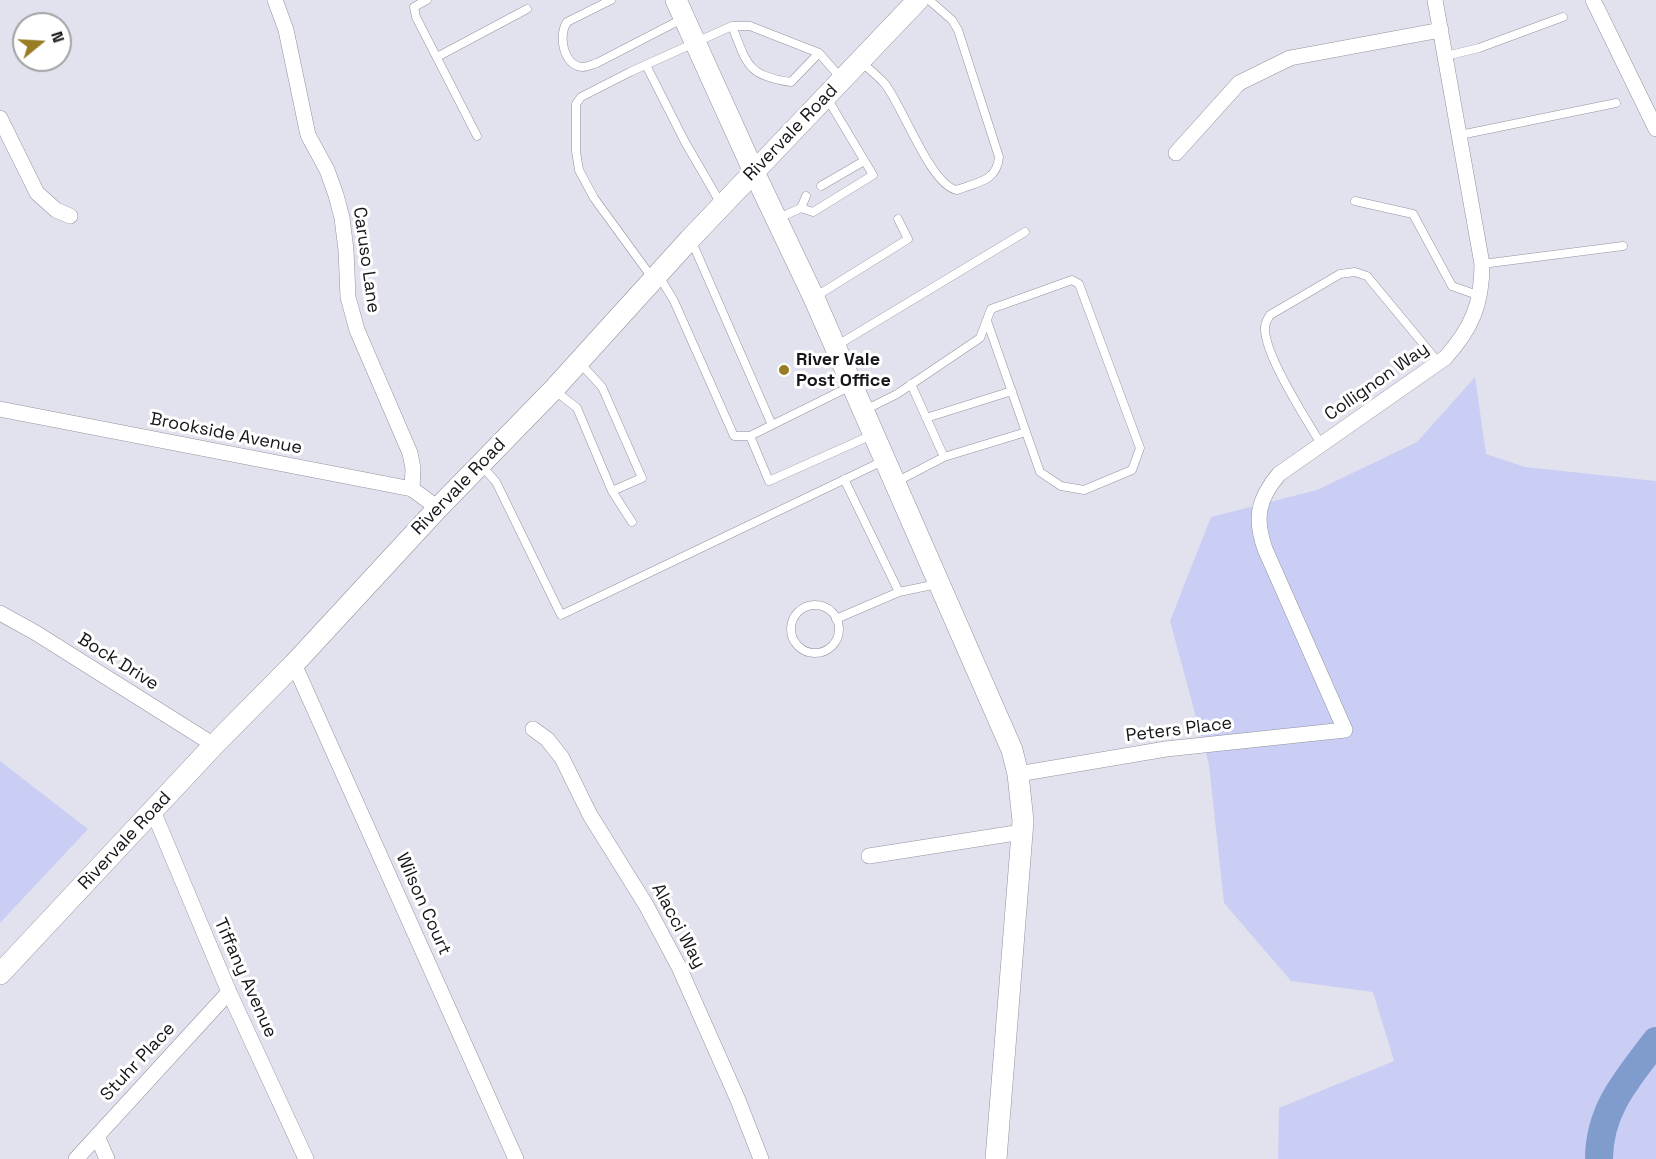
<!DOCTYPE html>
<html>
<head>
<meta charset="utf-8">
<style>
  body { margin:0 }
  #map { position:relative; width:1656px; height:1159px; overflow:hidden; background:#e1e2ee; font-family:"Space Grotesk",sans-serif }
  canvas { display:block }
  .north { position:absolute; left:12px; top:12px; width:60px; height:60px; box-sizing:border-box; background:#fff; border:2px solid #a1a2a3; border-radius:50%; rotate:72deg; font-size:16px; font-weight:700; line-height:24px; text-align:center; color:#151619 }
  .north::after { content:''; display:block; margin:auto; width:21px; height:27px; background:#977c24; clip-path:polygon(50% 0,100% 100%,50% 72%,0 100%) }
</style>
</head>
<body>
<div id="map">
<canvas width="1656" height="1159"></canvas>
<div class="north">N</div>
</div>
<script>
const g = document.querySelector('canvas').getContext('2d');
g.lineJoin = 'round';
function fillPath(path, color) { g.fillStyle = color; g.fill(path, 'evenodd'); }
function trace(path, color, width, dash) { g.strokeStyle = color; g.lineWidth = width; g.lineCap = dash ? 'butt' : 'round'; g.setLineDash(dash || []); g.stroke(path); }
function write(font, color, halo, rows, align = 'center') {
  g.font = font + ' "Space Grotesk",sans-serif'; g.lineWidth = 6; g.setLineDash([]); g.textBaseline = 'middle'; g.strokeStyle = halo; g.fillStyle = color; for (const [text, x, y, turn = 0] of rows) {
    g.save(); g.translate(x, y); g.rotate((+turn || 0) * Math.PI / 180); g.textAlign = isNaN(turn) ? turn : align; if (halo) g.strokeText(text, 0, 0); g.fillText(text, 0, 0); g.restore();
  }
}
fillPath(new Path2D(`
  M1475,377L1486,454L1525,467L1656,481V1159H1278L1279,1108L1394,1061L1373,992L1291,981L1224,903L1209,765L1170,621L1211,517L1317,490L1417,442Z
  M0,761L88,829L0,923Z`), '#cacef4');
trace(new Path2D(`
  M1599,1159C1599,1110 1627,1079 1656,1041`), '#7f9ccc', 28);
const lane = new Path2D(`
  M427,0L414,7L416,17L477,136
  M611,0L567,22C558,35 563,65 582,67C587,67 593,64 597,63L682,19
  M732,26C747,64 747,76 791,82L819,53
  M1446,56L1479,48L1563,17
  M437,57L527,9
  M861,62C869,69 878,76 885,84C903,107 931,186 957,190C978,182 997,181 999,157L958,30L952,20L929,0
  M646,65L685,142L721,204
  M1460,135L1616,103
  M821,186L864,161
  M1355,201L1413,214L1452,286L1480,296
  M801,208L806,196
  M779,218L801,208L813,212L873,175L827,98
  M692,242L772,425L750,436L769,481L872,435
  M1482,264L1623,246
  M659,276L674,301L734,436H750
  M653,279L594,198L579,170L576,151V104L581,97L630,72L732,26H750L819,53L840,77
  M815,297L908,239L898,219
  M836,346L1025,232
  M911,384L944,457
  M554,390L577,408L612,491L642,478L602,387L580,363
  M865,410L897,394L980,338L991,309L1072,280L1079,284L1140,448L1132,470L1084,490L1061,486L1040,472L987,321
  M926,418L1012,391
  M772,425L851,386
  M1321,444C1306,419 1264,354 1265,328C1265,322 1267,320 1270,315L1340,274L1355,272L1367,276L1439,363
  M481,465L496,482L561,615L883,461
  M844,479L899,592
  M896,482L944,457L1026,432
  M612,491L632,522
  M791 629a24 24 0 1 1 48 0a24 24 0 1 1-48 0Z
  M836,619L899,592L937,584`);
const street = new Path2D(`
  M275,0L286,30L308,135L327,170L336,195L342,218L346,250L348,297L357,330L410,453L413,468L412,489
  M1593,0L1656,129
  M0,118L37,193L56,210L70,216
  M1176,153L1239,83L1290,58L1441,30
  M0,409L412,489L438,508
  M0,613L36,633L214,745
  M294,664L516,1159
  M533,729L547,739L562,758L590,815L646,905L679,967L738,1100L761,1159
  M1018,774L1166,749L1345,730L1265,549C1254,518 1258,499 1279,474L1445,358C1472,328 1482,304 1482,264L1435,0
  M153,811L229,992L306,1159
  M869,856L1022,832
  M97,1136L107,1159
  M76,1159L229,992`);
const secondary = new Path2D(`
  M676,0L754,172L814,298L1012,750L1018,774L1023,821L996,1159
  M0,974L214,745L294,664L438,508L554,389L690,239L918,0`);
trace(lane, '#92949e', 9);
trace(street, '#92949e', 16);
trace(secondary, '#92949e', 22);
trace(lane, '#fff', 8);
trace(street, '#fff', 15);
trace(secondary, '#fff', 21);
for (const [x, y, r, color] of [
  [784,370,6,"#977c24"]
]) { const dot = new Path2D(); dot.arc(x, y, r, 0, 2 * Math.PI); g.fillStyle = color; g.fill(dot); trace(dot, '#fff', 2); }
write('18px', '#151619', '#fff', [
  ["Rivervale Road",791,133,-46],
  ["Caruso Lane",366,260,82],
  ["Collignon Way",1377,382,-35],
  ["Brookside Avenue",226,434,11],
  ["Rivervale Road",459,487,-46],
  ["Bock Drive",118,662,32],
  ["Peters Place",1179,730,-7],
  ["Rivervale Road",125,841,-47],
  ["Wilson Court",423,904,66],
  ["Alacci Way",678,926,62],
  ["Tiffany Avenue",245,978,66],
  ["Stuhr Place",138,1062,-47]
]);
write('bold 18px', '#151619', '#fff', [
  ["River Vale",796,360],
  ["Post Office",796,381]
], 'left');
</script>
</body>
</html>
